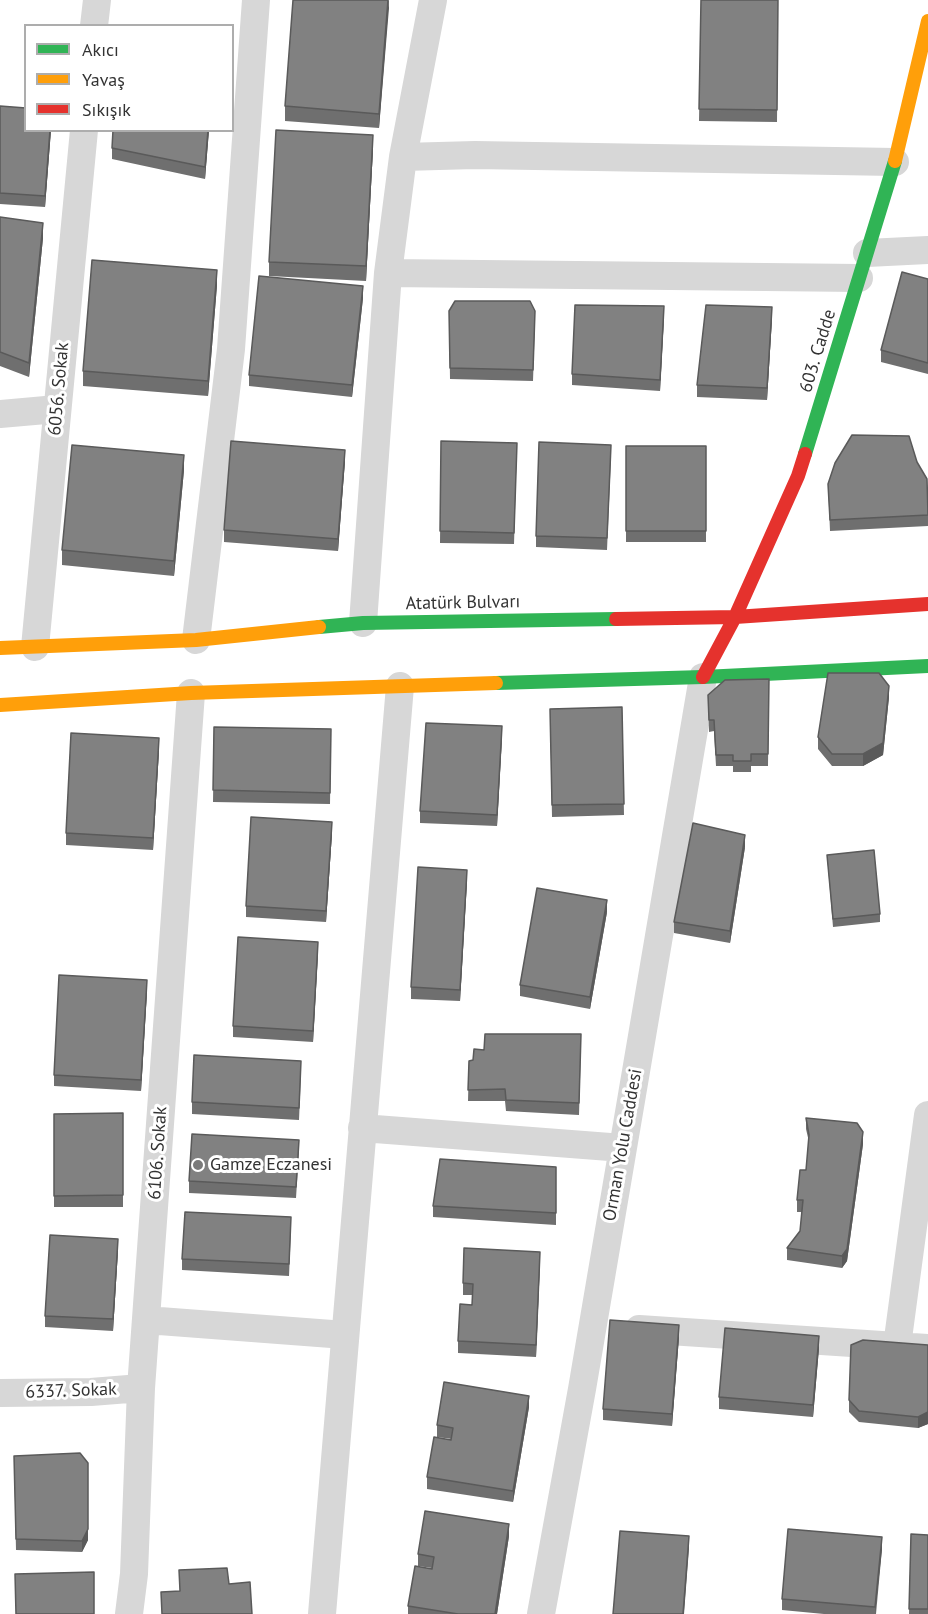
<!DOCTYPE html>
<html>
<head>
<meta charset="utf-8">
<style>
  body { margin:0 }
  #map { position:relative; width:928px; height:1614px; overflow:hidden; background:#fff; font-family:"PT Sans",sans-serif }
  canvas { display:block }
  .legend { position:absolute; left:24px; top:24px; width:210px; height:108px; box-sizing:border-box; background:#fff; border:2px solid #adadad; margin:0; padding:8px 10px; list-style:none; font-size:18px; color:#333 }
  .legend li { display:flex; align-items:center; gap:12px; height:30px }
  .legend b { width:30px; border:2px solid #adadad }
</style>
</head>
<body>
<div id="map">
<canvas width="928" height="1614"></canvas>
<ul class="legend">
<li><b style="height:8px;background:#30b455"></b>Akıcı</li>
<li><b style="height:8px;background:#ff9f0a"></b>Yavaş</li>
<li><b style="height:8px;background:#e5322d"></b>Sıkışık</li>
</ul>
</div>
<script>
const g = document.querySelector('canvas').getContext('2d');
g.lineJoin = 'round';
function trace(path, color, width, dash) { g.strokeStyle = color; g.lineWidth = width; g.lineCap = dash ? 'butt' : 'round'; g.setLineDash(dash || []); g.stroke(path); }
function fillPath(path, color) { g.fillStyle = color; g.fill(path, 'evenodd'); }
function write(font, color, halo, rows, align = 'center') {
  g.font = font + ' "PT Sans",sans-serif'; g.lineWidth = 6; g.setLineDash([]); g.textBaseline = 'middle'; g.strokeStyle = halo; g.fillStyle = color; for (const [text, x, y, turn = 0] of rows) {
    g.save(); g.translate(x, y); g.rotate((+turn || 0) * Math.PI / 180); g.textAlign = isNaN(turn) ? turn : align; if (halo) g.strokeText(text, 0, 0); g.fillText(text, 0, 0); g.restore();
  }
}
trace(new Path2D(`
  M94,26L97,0
  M403,157L475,155L895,162
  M867,253L928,250
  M388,273L859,278
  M0,414L57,409
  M363,623L388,273L403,157L433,0
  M196,640L231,349L256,0
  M35,647L84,130
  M362,1128L623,1148
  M146,1320L345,1335
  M639,1329L928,1348
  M897,1346L928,1115
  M0,1393L91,1392L141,1388
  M129,1614L134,1574L141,1388L191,693
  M322,1614L400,686
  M541,1614L582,1389L703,677`), '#d7d7d7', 28);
trace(new Path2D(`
  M805,454L895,161
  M319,627L363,623L616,619
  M496,683L703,677L928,666`), '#30b455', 14);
trace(new Path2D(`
  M895,161L928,21
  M0,648L196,640L319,627
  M0,705L191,693L496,683`), '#ff9f0a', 14);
trace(new Path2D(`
  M616,619L735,617L928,604
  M703,677L735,617L798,476L805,454`), '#e5322d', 14);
fillPath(new Path2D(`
  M389,0L379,128L285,121V106Z
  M701,0H778L777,122L699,121Z
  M0,106L51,130L45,207L0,204Z
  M209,130L205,179L112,159V148Z
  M373,149L366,281L269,276V262Z
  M0,217L43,238L29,377L0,366Z
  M928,279V374L881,362V350Z
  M217,285L208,396L83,386V371Z
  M363,298L352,397L249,386V375Z
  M449,311L535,322L533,381L450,379Z
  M664,317L660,391L572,385V374Z
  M772,318L767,400L697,397V385Z
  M441,441L517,443L514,544L440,543Z
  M626,446H706V542H626Z
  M611,456L607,550L536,547V536Z
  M345,461L338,551L224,542V530Z
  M184,470L174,576L62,565V550Z
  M828,484L928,504V526L830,531Z
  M769,679L768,766H751V772H733V766H716L714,731L709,732L708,695Z
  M889,697L883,755L863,766H832L818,749V737Z
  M622,707L624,815L552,817L550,709Z
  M214,727L331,729L330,804L213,802Z
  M502,737L497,826L420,823V811Z
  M159,750L153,850L66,845V833Z
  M332,833L326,922L246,917V906Z
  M745,847L730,943L674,933V922Z
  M827,855L880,914V922L833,927Z
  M467,881L460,1001L411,999V987Z
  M607,912L590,1009L520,996V985Z
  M318,953L313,1042L233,1037V1026Z
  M147,991L141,1091L54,1086V1075Z
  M581,1046L579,1115L506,1111L505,1101H468L469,1061Z
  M301,1073L299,1120L192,1114V1102Z
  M123,1113V1207H54V1114Z
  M806,1118L863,1144L847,1261L842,1268L787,1260V1248L800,1231L802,1212H797V1200L806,1170L809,1142L806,1129Z
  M299,1151L296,1198L189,1193V1181Z
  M556,1167V1225L433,1217V1206Z
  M291,1229L289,1276L182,1270V1259Z
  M118,1250L113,1331L45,1327V1316Z
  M540,1263L536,1357L458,1353V1341L472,1305V1295H463V1283Z
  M679,1337L672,1426L603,1420V1409Z
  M928,1345V1424L918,1428L859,1422L849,1412V1400Z
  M819,1348L813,1417L719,1409V1397Z
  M529,1407L513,1502L427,1489V1477L451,1440L452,1439L437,1437V1425Z
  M14,1456L88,1540L82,1552L16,1550Z
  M911,1534L928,1535V1614H909Z
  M509,1536L497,1614H408V1606L432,1568L418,1566V1554Z
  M882,1549L876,1614H824L782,1610V1599Z`), '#6f6f6f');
fillPath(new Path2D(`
  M388,0L389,8L379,128V114Z
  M50,130H51L45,207V196Z
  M208,130H209L205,179V167Z
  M373,135V149L366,281V266Z
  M43,223V238L29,377V363Z
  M217,270V285L208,396V381Z
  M363,286V298L352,397V385Z
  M664,306V317L660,391V380Z
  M772,307V318L767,400V388Z
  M345,450V461L338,551V539Z
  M184,455V470L174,576V561Z
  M889,686V697L883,755L863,766V754Z
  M502,726V737L497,826V815Z
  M159,738V750L153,850V838Z
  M332,822V833L326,922V911Z
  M745,835V847L730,943V931Z
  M467,870V881L460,1001V990Z
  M607,900V912L590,1009V997Z
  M318,942V953L313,1042V1031Z
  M147,980V991L141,1091V1080Z
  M863,1132V1144L847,1261L842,1268V1256Z
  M118,1239V1250L113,1331V1319Z
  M540,1252V1263L536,1357V1345Z
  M679,1325V1337L672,1426V1414Z
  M819,1336V1348L813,1417V1405Z
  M529,1396V1407L513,1502V1491Z
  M928,1412V1424L918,1428V1417Z
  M509,1524V1536L497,1614H495Z
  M88,1529V1540L82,1552V1541Z
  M689,1536V1548L684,1614H683Z
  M882,1537V1549L875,1614V1607Z`), '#5a5a5a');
const building = new Path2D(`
  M293,0H388L379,114L285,106Z
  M701,0H778L777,110L699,109Z
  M0,106L26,108V130H50L45,196L0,193Z
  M113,130H208L205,167L112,148Z
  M276,130L373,135L366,266L269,262Z
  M0,217L43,223L29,363L0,352Z
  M92,260L217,270L208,381L83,371Z
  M902,272L928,279V363L881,350Z
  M259,276L363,286L352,385L249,375Z
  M455,301H530L535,311L533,370L450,368L449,311Z
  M575,305L664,306L660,380L572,374Z
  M706,305L772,307L767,388L697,385Z
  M852,435L909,436L917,462L927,479L928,515L830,520L828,484L835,463Z
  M231,441L345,450L338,539L224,530Z
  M441,441L517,443L514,533L440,531Z
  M539,442L611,445L607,538L536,536Z
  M72,445L184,455L174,561L62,550Z
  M626,446H706V531H626Z
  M828,673H879L889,686L883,743L863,754H832L818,737Z
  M769,679L768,754H751V761H733V755H716L714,720H709L708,695L725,680Z
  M622,707L624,804L552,805L550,709Z
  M426,723L502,726L497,815L420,811Z
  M214,727L331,729L330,793L213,790Z
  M71,733L159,738L153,838L66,833Z
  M251,817L332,822L326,911L246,906Z
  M693,823L745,835L730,931L674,922Z
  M874,850L880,914L833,919L827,855Z
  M418,867L467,870L460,990L411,987Z
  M537,888L607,900L590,997L520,985Z
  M238,937L318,942L313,1031L233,1026Z
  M59,975L147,980L141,1080L54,1075Z
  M485,1034H581L579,1103L506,1100L505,1089L468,1090L469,1061L473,1060L474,1049L484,1050Z
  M194,1055L301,1061L299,1108L192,1102Z
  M123,1113V1195L54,1196V1114Z
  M806,1118L857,1123L863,1132L847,1249L842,1256L787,1248L800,1231L803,1200H797L800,1170H806L809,1135Z
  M192,1134L299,1140L296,1187L189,1181Z
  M440,1159L556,1167V1213L433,1206Z
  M185,1212L291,1217L289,1264L182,1259Z
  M50,1235L118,1239L113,1319L45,1316Z
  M464,1248L540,1252L536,1345L458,1341L460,1304L472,1305L473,1284L463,1283Z
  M610,1320L679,1325L672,1414L603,1409Z
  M725,1328L819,1336L813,1405L719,1397Z
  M863,1340L928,1345V1412L918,1417L859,1411L849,1400L851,1345Z
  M444,1382L529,1396L513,1491L427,1477L434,1437L451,1440L453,1428L437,1425Z
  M80,1453L88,1463V1529L82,1541L16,1539L14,1456Z
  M425,1511L509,1524L495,1614H458L408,1606L415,1566L432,1569L434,1557L418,1554Z
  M788,1529L882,1537L875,1607L782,1599Z
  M620,1531L689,1536L683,1614H613Z
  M911,1534L928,1535V1609H909Z
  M227,1568L229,1584L250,1582L252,1614H162L161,1592L180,1591L179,1570Z
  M94,1572V1614H16L15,1574Z`);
fillPath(building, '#818181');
trace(building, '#5a5a5a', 1.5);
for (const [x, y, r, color] of [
  [198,1165,6,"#7a7a7a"]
]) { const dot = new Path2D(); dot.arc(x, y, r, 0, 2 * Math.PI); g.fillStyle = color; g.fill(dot); trace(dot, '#fff', 2); }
write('18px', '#333', '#fff', [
  ["603. Cadde",818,351,-73],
  ["6056. Sokak",59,389,-85],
  ["Atatürk Bulvarı",463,603,-1],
  ["Orman Yolu Caddesi",623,1145,-80],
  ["6106. Sokak",158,1153,-86],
  ["6337. Sokak",71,1391,-2]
]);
write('18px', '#333', '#fff', [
  ["Gamze Eczanesi",210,1165]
], 'left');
</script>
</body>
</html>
